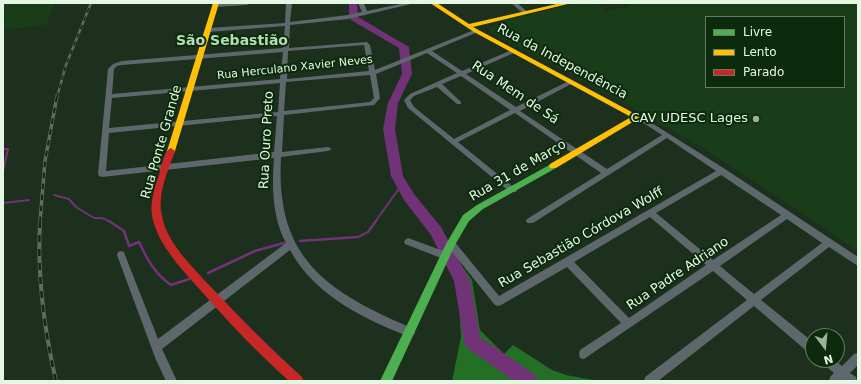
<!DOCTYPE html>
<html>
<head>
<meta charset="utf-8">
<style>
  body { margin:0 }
  #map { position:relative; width:861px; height:384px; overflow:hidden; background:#1d2f1d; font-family:"DejaVu Sans",sans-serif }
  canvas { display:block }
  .frame { position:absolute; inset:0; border:4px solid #e4f7e3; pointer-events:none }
  .legend { position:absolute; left:705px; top:16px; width:140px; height:72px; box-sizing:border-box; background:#0b2b0c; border:1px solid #627d62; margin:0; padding:5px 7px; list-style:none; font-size:12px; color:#e4f7e3 }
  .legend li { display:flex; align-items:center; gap:8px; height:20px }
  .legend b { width:20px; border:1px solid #627d62 }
  .north { position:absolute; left:805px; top:328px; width:40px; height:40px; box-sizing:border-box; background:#0b2b0c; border:1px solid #627d62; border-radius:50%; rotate:164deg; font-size:11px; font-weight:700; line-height:16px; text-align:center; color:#e4f7e3 }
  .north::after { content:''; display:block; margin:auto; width:14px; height:18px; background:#9eb19e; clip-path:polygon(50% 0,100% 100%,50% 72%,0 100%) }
</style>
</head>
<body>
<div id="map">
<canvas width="861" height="384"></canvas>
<div class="frame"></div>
<ul class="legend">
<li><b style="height:5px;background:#4caf50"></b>Livre</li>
<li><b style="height:5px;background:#ffc107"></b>Lento</li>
<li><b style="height:5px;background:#c62828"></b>Parado</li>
</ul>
<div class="north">N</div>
</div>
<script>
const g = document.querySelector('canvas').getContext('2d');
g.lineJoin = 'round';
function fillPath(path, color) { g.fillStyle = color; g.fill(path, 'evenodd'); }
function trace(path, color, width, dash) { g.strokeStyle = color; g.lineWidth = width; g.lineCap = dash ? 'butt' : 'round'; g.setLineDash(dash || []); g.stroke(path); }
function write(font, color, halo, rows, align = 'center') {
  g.font = font + ' "DejaVu Sans",sans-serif'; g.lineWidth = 4; g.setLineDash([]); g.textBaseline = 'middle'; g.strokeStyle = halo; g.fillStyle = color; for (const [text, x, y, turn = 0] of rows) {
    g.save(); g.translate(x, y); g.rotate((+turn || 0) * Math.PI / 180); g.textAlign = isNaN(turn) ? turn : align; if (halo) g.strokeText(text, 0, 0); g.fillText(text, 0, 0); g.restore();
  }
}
fillPath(new Path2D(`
  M3,3H55L46,25L3,30Z
  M579,3H595L607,11L631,6L628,3H858V252L822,226L701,147L605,92L491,32L489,29L506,20ZM706,17H844V87H706Z`), '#193c19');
fillPath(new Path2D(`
  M459,262L472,280L480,330L504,354L513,345L552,370L566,375L598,381H452L461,337L458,282L452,272Z`), '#236f26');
trace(new Path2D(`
  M3,149H8L3,171
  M54,195L69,199L76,207L94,218H102L111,222
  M3,203L29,200
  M375,222L398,190L403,187`), '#713278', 2);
trace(new Path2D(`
  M109,221L124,231L129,246L139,242C147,259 155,274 171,285L189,279
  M300,241L358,237L368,232L376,221
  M208,273L255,251L284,243`), '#713278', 2.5);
fillPath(new Path2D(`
  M349,3H357L358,17L409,47L412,74L398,103L395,129L403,176L414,194L441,227L470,281L480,337L535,375L538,381H514L466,347L464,341L454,281L431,235L404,200L391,176L383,129L388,103L402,74L399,48L351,20L349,13Z`), '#713278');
fillPath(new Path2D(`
  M223,3H250L247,5L216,7L213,5Z
  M286,3H292L290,22L348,15L362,12L358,3H364L367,11L405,3H415L348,19L290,25L289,48L367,42L370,45L375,70L474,30H478V32L432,51L462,71L512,50H516V52L466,74L516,107L569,81H573V83L520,111L607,169L662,135L634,117L635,115H639L725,169L858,257V266L829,247L761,300L813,342V354L809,353L754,306L658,381H644L645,377L747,300L713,271L584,359L580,358L579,354L580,350L621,323L567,267L501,305L498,306L495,305L448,247L447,244L448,241L451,240L454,241L499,296L716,171L667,138L533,223H527L526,221L527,219L601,173L515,113L458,142L517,190L516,192H510L408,108L404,100L410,94L457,73L427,53L376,74L380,98L374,105L284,115L282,152L328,147L332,149L328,151L281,157C275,260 328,292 414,329L415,332L414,335L410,337C364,319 314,295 290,250L162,349L177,381H166L156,360L117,255L118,252L121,251L124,252L125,255L158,339L286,243C272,217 272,186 274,158L102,177L99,176L98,174L108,69L113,64L122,61L283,48L285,26L208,32L205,30L208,28L285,23ZM364,45L369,71L287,79L288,51ZM283,52L280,79L112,94L114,69L117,66L122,65ZM370,75L374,98L370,102L284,111L286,82ZM461,76L510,110L454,139L414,107L410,100L414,96L437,87L457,104H461V102L442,84ZM280,83L278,112L109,128L112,98ZM277,116L274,152L106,171L109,133ZM721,175L781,215L713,260L656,213ZM650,217L706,265L629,318L574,262ZM787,219L822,243L754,294L720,266Z
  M511,3H517L529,13L524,14Z
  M408,238L449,253L450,256L449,259L446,260L405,244L404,242L405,240Z
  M858,353V365L850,373L856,377L857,381H829L830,377L834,373L823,364L822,360H835L842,366L854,354Z`), '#5e686c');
fillPath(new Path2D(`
  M553,163L556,164L557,166L556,168L483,209L469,221L455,245L392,381H380L446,244L463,215L477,205Z`), '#4caf50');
fillPath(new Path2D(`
  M213,3H219L175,151L174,153H168L167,151Z
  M430,3H437L469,24L561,3H572L473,27L641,117L556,168H550L549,166L550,164L631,117L474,32Z`), '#ffc107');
fillPath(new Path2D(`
  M171,148L175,151C168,171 157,194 162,216C167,243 191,265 209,285C239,317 270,348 302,377L304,381H289C258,353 229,323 202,292C183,270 158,246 152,216C150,203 154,188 159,175C161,168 164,150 171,148Z`), '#c62828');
const railFar2 = new Path2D(`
  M57,97L66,65L91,3`);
const railFar1 = new Path2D(`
  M40,222L45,161L57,96`);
const rail = new Path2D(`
  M40,221C37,275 44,329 56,381`);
trace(railFar2, '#5e6a65', 2.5);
trace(railFar1, '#5e6a65', 3.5);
trace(rail, '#5e6a65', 4);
trace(railFar2, '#0b2b0c', 1.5, [4.5]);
trace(railFar1, '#0b2b0c', 2, [5.5]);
trace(rail, '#0b2b0c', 2.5, [7]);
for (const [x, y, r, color] of [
  [756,119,4,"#9eb19e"]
]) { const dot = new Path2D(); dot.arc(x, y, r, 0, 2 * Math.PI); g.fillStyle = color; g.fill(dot); trace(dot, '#0b2b0c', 1.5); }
write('11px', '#e4f7e3', '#0b2b0c', [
  ["Rua Herculano Xavier Neves",295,68,-6]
]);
write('13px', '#e4f7e3', '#0b2b0c', [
  ["Rua da Independência",562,62,28],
  ["Rua Mem de Sá",515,93,34],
  ["Rua Ouro Preto",267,140,-87],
  ["Rua Ponte Grande",162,142,-74],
  ["Rua 31 de Março",518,171,-30],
  ["Rua Sebastião Córdova Wolff",581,238,-30],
  ["Rua Padre Adriano",678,274,-34]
]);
write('13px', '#e4f7e3', '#0b2b0c', [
  ["CAV UDESC Lages",748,119]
], 'right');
write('bold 14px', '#b6dcb4', '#0b2b0c', [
  ["São Sebastião",232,41]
]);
</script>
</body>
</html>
